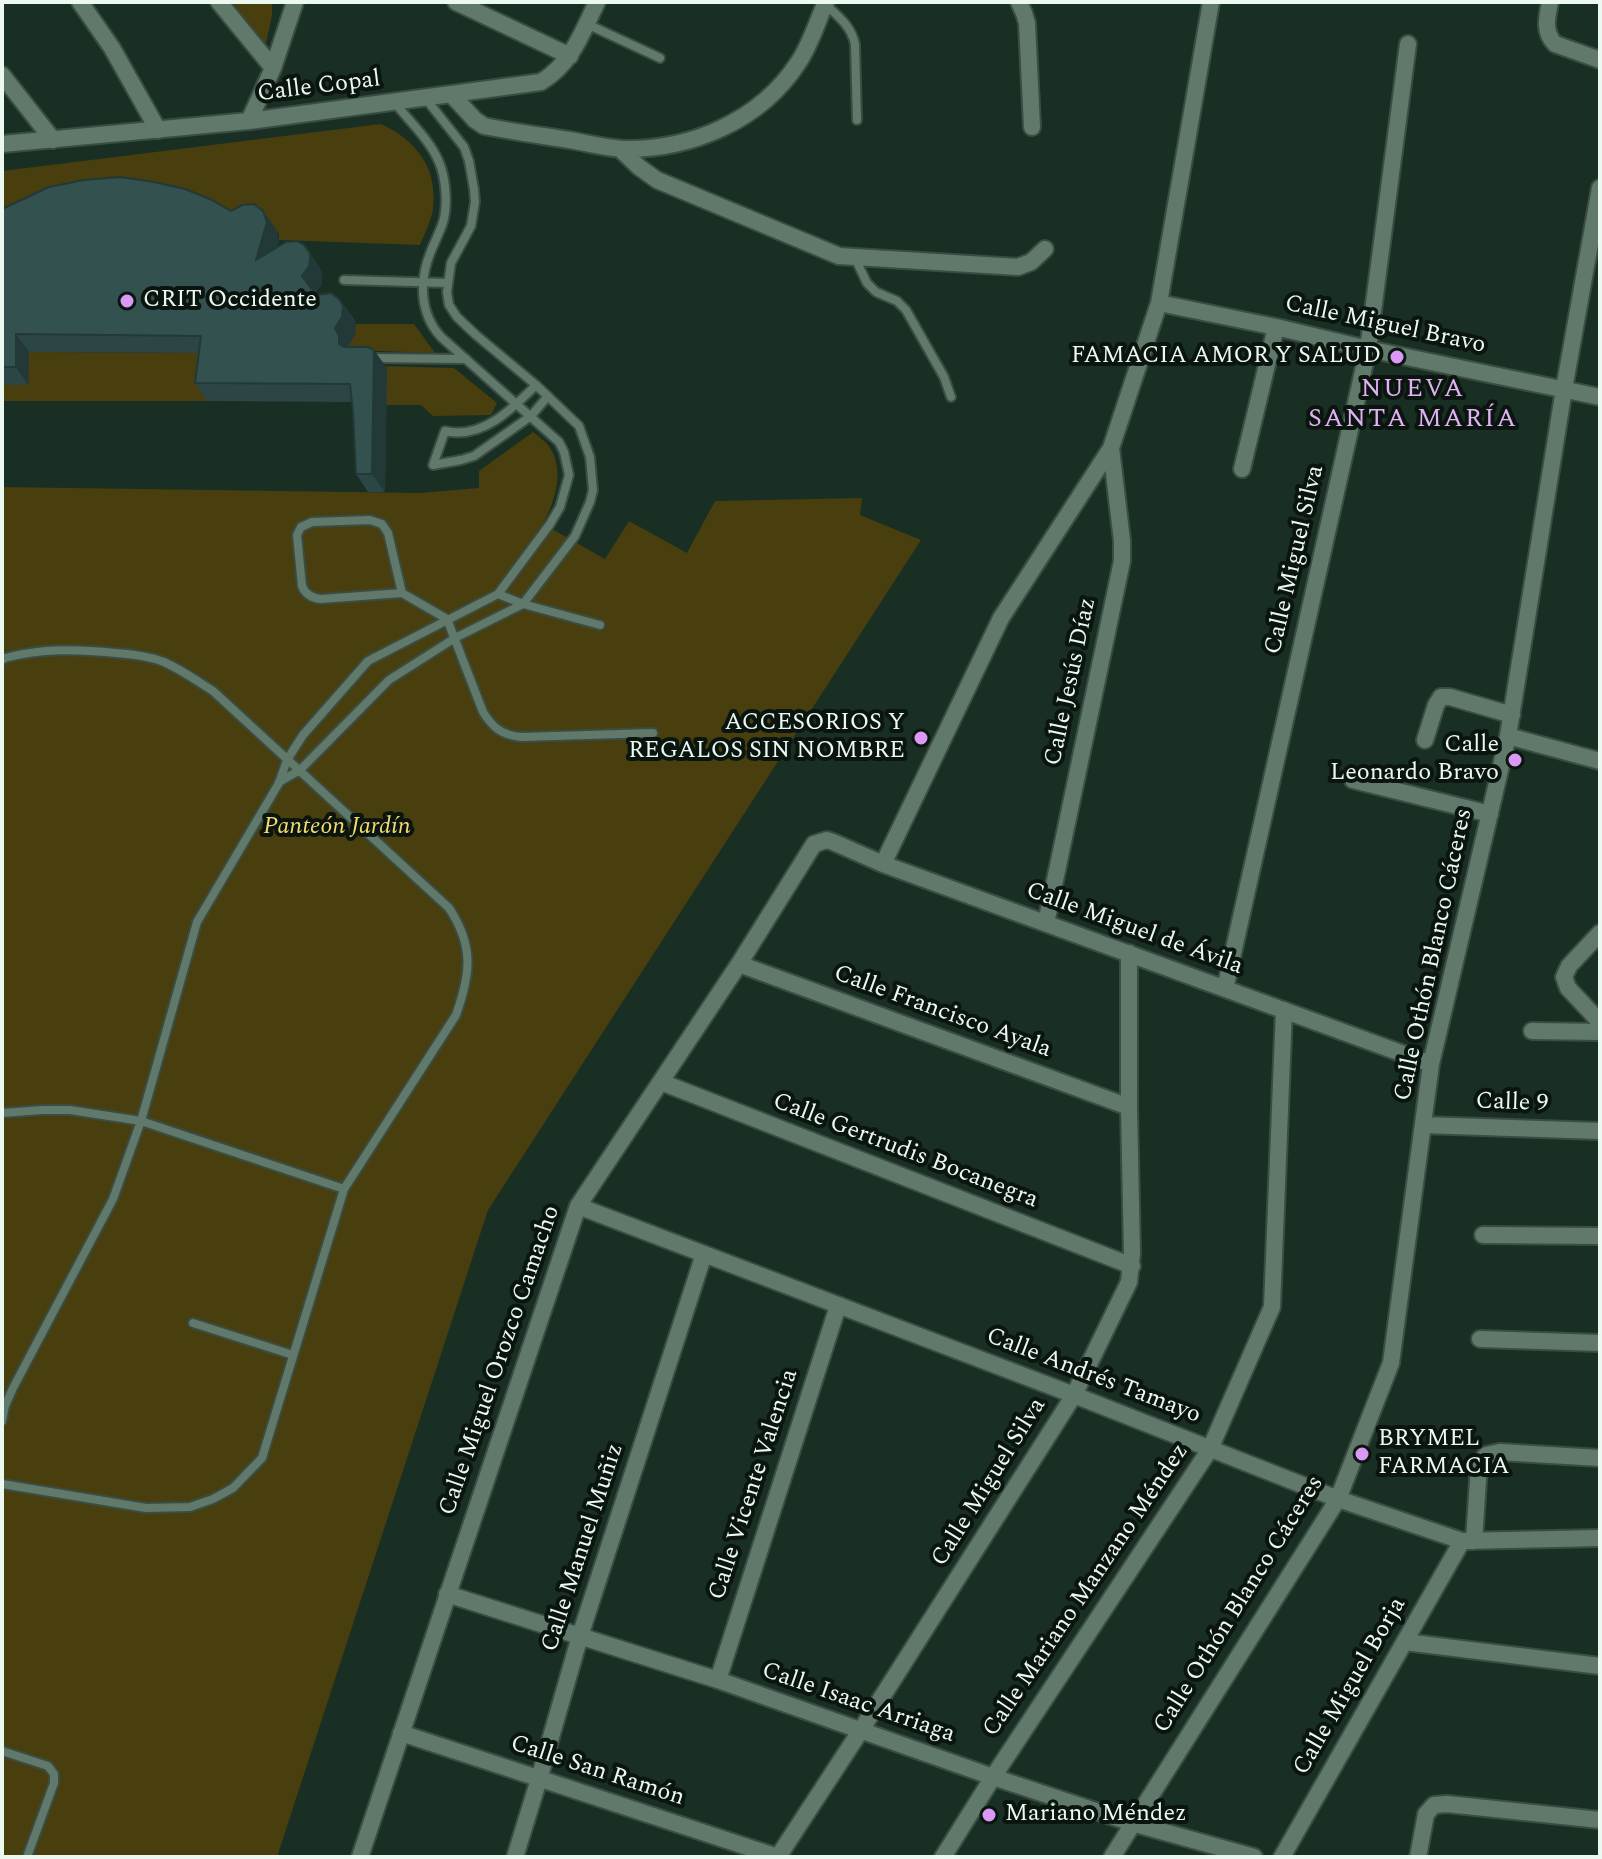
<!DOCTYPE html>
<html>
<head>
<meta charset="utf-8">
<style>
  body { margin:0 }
  #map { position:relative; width:1602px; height:1859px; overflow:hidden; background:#192f23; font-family:Spectral,serif }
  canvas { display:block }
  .frame { position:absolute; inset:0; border:4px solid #ebf9f0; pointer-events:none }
</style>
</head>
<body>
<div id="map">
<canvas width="1602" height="1859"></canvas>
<div class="frame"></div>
</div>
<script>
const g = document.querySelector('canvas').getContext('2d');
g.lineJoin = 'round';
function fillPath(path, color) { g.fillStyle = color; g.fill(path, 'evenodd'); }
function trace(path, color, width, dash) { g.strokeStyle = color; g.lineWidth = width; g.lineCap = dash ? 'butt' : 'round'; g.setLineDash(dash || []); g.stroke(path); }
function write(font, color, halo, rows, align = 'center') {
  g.font = font + ' Spectral,serif'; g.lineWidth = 8; g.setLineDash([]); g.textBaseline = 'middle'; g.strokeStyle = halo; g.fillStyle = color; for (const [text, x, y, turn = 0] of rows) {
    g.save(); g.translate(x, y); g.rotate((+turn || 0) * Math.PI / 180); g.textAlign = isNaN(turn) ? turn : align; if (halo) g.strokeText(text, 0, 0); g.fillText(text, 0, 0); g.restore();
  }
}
fillPath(new Path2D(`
  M228,2H272V15L265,48Z
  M381,124C416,140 438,168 433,209C431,221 425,233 420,245L279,240V234L271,224L2,230V171Z
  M30,275L50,352L201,353L207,401H2V385H28Z
  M356,324H414L435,353L350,350L347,344L355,335Z
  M381,366L454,368L497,403L491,415L433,416L421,405H386V374Z
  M533,432C538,436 544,440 548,445C566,468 555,502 543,524L605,559L629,521L687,553L715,501L862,498L860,515L921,540L488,1210L277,1857H2V487L419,493L479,488V471Z`), '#483e0e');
const service = new Path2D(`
  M826,5C839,17 851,26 855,44L857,120
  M587,24L660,58
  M855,258L867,283L876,292L897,301L906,310L944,377L951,397
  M344,280L448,283
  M370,358L466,359
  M536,385C512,409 482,440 445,431L433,465L461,460L474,456L531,416L548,396
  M402,593L321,599C312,598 305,594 302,586L297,535L301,527L312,522L370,520L382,524L388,533L402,593L447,619L483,712C493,728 502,735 521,737L653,733
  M498,594L523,604L600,625
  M2,660L5,658C42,648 77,649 116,653C133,654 148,656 164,662C182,670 197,681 213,691L449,908C474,946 471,973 456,1015L344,1189L141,1121L70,1110H42L2,1113
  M279,782L300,770L389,680L455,638L523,604L575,536L590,502L593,490L590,457L579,426L536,385L476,335L457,317L449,305L447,292L451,263L471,226L475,202L474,189L469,161L464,147L426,99
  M193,1323L293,1355
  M2,1421L5,1406L13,1388L113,1199L141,1121L197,922L279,783L287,760L303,735L368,661L498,594L550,524L560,507L569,475L564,452L559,442L441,337C419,313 419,280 431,251C435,241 440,232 443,222C448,206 446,178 439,162C430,140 410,122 395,103
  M2,1484L146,1508L190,1507L213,1499L233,1488L262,1458L344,1189
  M2,1751L48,1766L54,1774V1783L27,1857`);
const minor = new Path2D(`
  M80,2L112,48L158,130
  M219,2L273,68
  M456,2L570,56
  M1019,2L1024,13L1027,23L1032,127
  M1550,2C1547,18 1543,31 1555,44L1600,60
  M2,75L53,140
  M452,95L475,120L484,126C514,132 545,136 575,141C591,144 607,148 623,149C691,150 760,121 798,63C810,46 817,22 826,2
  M249,121L273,68L295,2
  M2,144L249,121L541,82C572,63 582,33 597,2
  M620,149L639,167L657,180L839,256L1018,267L1031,262L1045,249
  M1159,303L1276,327L1368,349L1600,397
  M1242,469L1276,327
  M1508,736L1600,761
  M1425,740L1436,705L1441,697H1450L1512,715
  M1353,780L1490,814
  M883,864L1001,618L1111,448L1159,303L1211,2
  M1046,923L1122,561V541L1111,448
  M1600,933L1569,966L1564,977L1568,988L1600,1022
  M739,964L1129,1107
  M1225,989L1368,349L1408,44
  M1532,1031L1600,1032
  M661,1082L1132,1266
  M1423,1125L1600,1131
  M578,1206L1074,1395L1338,1499L1462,1541L1600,1538
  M1483,1235L1600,1236
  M1480,1339L1600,1343
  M1474,1541L1479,1465L1486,1455L1500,1452L1600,1458
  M447,1594L718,1680L993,1777L1132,1823L1254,1857
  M1405,1642L1600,1666
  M718,1680L838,1306
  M401,1733L778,1857
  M360,1857L578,1206L739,964L814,844L827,840L833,842L883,864L1431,1064
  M515,1857L539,1779L580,1636L704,1254
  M778,1857L861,1730L1074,1395L1129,1282L1132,1253L1129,1107V953
  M943,1857L993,1777L1210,1449L1272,1307L1284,1010
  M1112,1857L1338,1499L1391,1363L1431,1064L1508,736L1564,389L1600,188
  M1282,1857L1462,1541
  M1418,1857L1426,1814L1434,1805L1447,1804L1600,1820`);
trace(service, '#3a4d43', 12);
trace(minor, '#3a4d43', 20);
trace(service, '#60796a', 8);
trace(minor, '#60796a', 16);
fillPath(new Path2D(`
  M2,209L231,211H263L276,229L279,240L277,247L322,271V284L315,293L316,295L340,300L353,318L356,324L355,335L348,347L387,368L385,492H368L356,474L352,402L207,401L195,383L199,353L29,352L28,385H2Z`), '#2b4644');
fillPath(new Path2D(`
  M263,211L276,229L279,240L269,278L256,260Z
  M310,253L322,271V284L314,294L302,276Z
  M340,300L356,324L355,335L348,346L351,354L339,344L335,328Z
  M16,334L29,352L28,385L16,367Z
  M374,350L387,368L385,492L372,474Z`), '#233937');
const building = new Path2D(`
  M120,177L154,182L185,189L210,199L231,211L242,205L254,204L263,211L267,222L256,260L286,242L297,241L303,244L310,253V260L309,266L302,276L316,295L331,293L340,300L343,306L342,317L335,328L339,336V344L344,347H368L374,350L372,474H356L353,412L350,384L195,383L201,336L16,334V367H2V209L49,187L84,180Z`);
fillPath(building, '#32514f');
trace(building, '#233937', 2);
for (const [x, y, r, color] of [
  [127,301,8,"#db99f5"],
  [1397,357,8,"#db99f5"],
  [921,738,8,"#db99f5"],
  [1515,760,8,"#db99f5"],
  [1362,1454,8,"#db99f5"],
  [989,1815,8,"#db99f5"]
]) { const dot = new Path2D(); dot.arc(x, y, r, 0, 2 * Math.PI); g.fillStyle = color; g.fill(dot); trace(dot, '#0b150f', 3); }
write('24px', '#ebf9f0', '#0b150f', [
  ["Calle Copal",319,88,-7],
  ["Calle Miguel Bravo",1385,326,12],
  ["Calle Miguel Silva",1296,560,-77],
  ["Calle Jesús Díaz",1072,682,-78],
  ["Calle Miguel de Ávila",1134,930,20],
  ["Calle Othón Blanco Cáceres",1435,955,-78],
  ["Calle Francisco Ayala",942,1013,20],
  ["Calle 9",1512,1104,2],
  ["Calle Gertrudis Bocanegra",905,1152,21],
  ["Calle Miguel Orozco Camacho",501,1361,-71],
  ["Calle Andrés Tamayo",1093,1377,21],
  ["Calle Miguel Silva",990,1483,-58],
  ["Calle Vicente Valencia",755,1485,-72],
  ["Calle Manuel Muñiz",584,1548,-72],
  ["Calle Mariano Manzano Méndez",1087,1591,-56],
  ["Calle Othón Blanco Cáceres",1240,1605,-58],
  ["Calle Miguel Borja",1351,1687,-60],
  ["Calle Isaac Arriaga",858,1704,19],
  ["Calle San Ramón",597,1772,18]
]);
write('24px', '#ebf9f0', '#0b150f', [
  ["CRIT Occidente",143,301],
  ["FAMACIA AMOR Y SALUD",1381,357,"right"],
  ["ACCESORIOS Y",905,724,"right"],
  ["REGALOS SIN NOMBRE",905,752,"right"],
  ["Calle",1499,746,"right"],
  ["Leonardo Bravo",1499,774,"right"],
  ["BRYMEL",1378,1440],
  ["FARMACIA",1378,1468],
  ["Mariano Méndez",1005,1815]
], 'left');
write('italic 24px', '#f4db6f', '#0b150f', [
  ["Panteón Jardín",337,828]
]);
g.letterSpacing = '2px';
write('26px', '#e0b2f2', '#0b150f', [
  ["NUEVA",1413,391],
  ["SANTA MARÍA",1413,421]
]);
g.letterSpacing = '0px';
</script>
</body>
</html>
